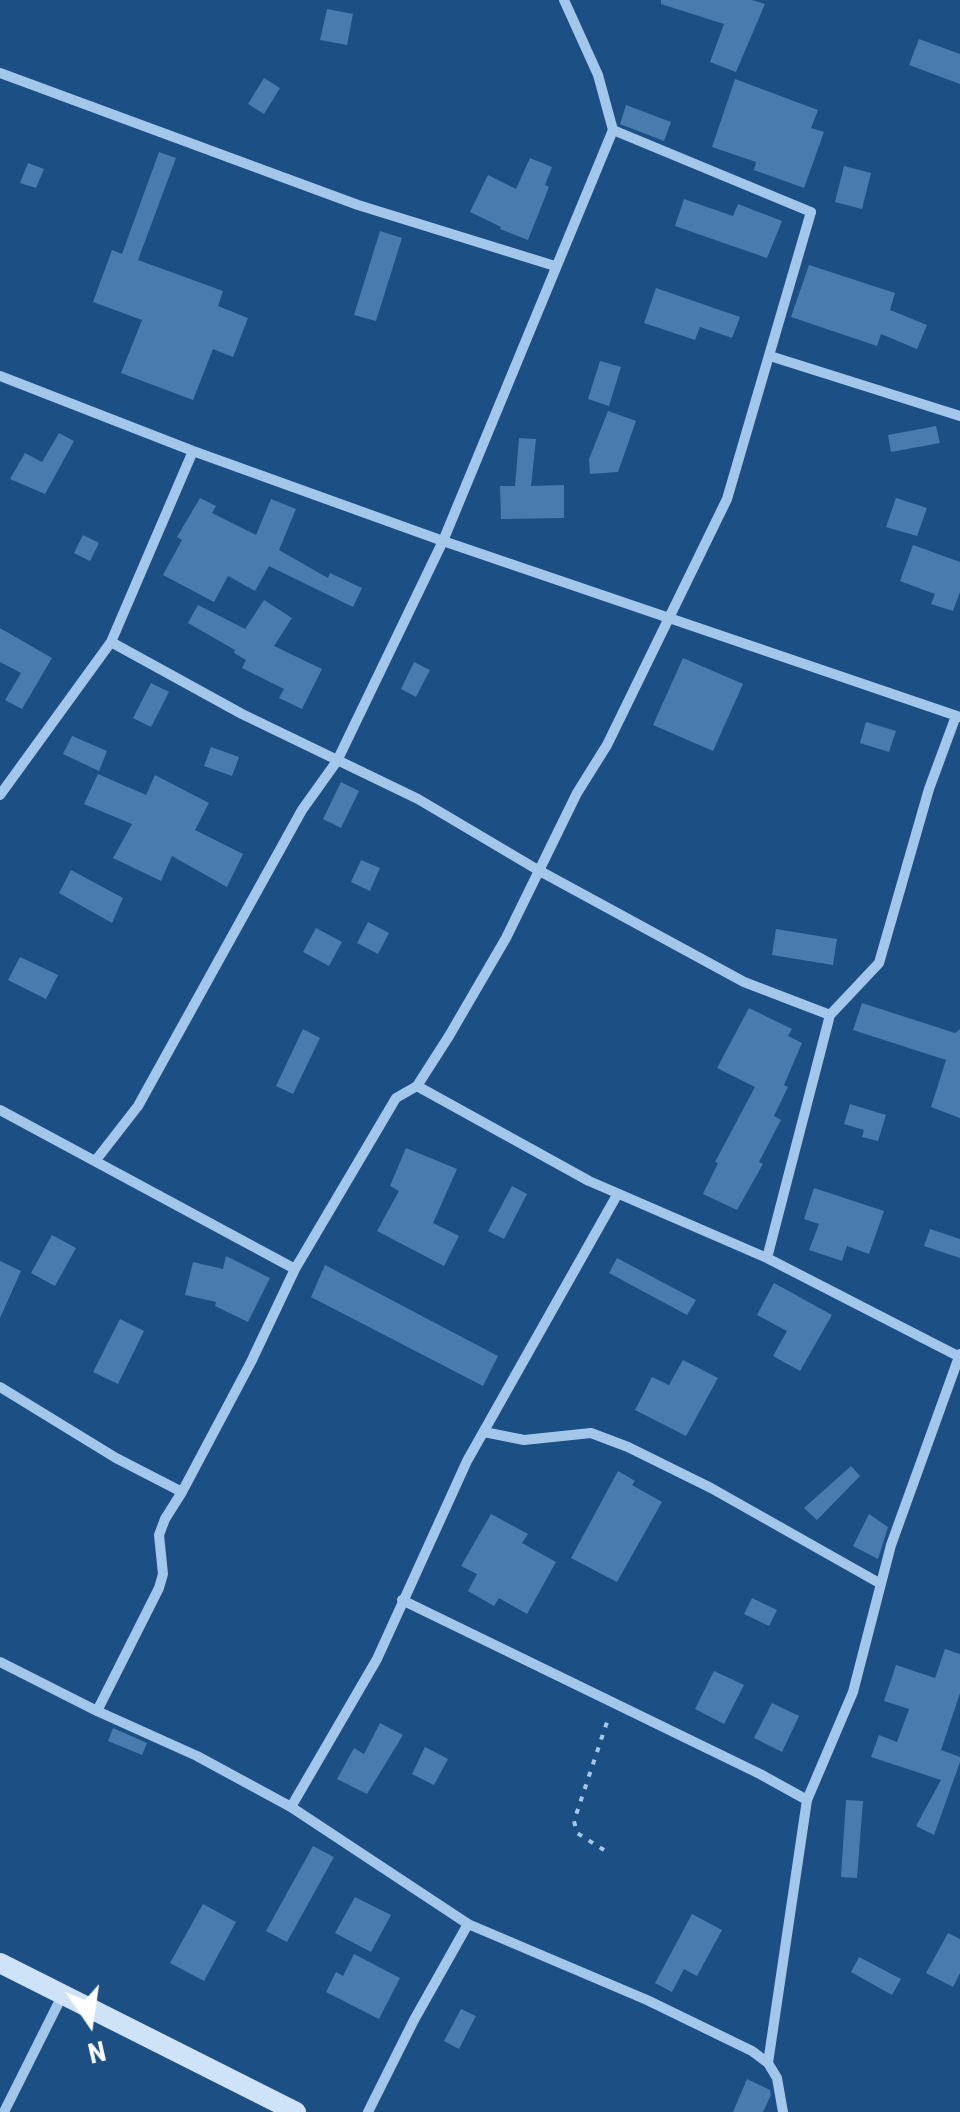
<!DOCTYPE html>
<style>
body{margin:0}
#map{position:relative;width:960px;height:2112px;overflow:hidden;background:#1c4f84;font-family:"Roboto Condensed",sans-serif}
canvas{display:block}
.north{position:absolute;left:40px;top:1972px;width:100px;height:100px;-webkit-text-stroke:8px #1c4f84;paint-order:stroke;rotate:167deg;font-size:28px;font-weight:700;line-height:40px;text-align:center;color:#fff}
.north::after{content:'';display:block;margin:auto;width:35px;height:45px;background:#fff;clip-path:polygon(50% 0,100% 100%,50% 72%,0 100%)}
</style>
<div id="map">
<canvas width="960" height="2112"></canvas>
<div class="north">N</div>
</div>
<script>
const c = document.querySelector('canvas').getContext('2d');
c.lineJoin = 'round';
function fillPath(path, color) { c.fillStyle = color; c.fill(path, 'evenodd'); }
const toPath = rows => new Path2D(rows.map(r => 'M' + r).join(''));
function trace(path, color, width, dash) { c.strokeStyle = color; c.lineWidth = width; c.lineCap = dash ? 'butt' : 'round'; c.setLineDash(dash || []); c.stroke(path); }
fillPath(toPath([
 [661,0,752,0,765,4,736,72,710,62,724,24,661,4],
 [327,9,353,14,347,45,320,40],
 [919,39,960,54,960,84,909,65],
 [264,78,280,88,264,114,248,104],
 [735,79,818,110,811,128,824,132,804,188,754,170,756,162,712,147],
 [626,105,671,122,664,141,620,124],
 [159,152,176,158,138,260,223,291,218,306,248,318,233,357,213,349,193,400,121,373,142,320,93,302,112,250,122,254],
 [530,158,552,167,545,185,549,187,528,240,500,229,501,227,470,212,488,175,516,189],
 [28,163,44,169,36,188,20,183],
 [844,166,871,173,862,209,835,202],
 [684,199,733,216,738,204,782,221,767,258,675,226],
 [380,231,402,238,376,321,354,315],
 [809,265,895,293,890,310,927,325,917,349,881,334,877,346,791,317],
 [656,288,740,317,732,338,700,327,695,340,644,323],
 [600,361,621,367,609,406,588,399],
 [608,411,636,421,618,472,590,474,589,459],
 [936,426,940,443,891,452,888,435],
 [59,433,74,441,45,494,10,479,25,453,42,462],
 [519,438,536,439,531,486,564,485,564,518,501,519,500,486,515,486],
 [200,498,216,506,212,513,256,535,271,499,296,509,279,550,328,578,330,573,362,588,353,607,269,566,255,591,228,576,214,602,163,575,182,540,177,537],
 [896,498,927,508,917,536,886,527],
 [83,535,99,543,90,561,74,553],
 [913,545,960,562,960,592,953,611,931,604,935,594,900,581],
 [264,600,292,618,274,646,322,669,302,709,279,698,284,689,242,668,246,660,234,653,235,650,188,623,198,605,245,629],
 [0,628,52,658,22,709,5,700,21,673,0,662],
 [683,658,743,684,713,751,653,725],
 [414,662,430,670,416,697,401,689],
 [151,683,169,692,151,727,133,718],
 [866,722,896,731,889,752,860,743],
 [72,736,107,751,99,771,63,754],
 [211,747,239,757,232,776,204,766],
 [98,774,146,795,155,775,209,803,195,830,243,854,227,887,172,856,161,881,113,858,132,824,84,804],
 [341,782,359,791,341,828,323,819],
 [361,860,380,868,370,891,351,882],
 [71,870,123,898,112,923,59,893],
 [368,922,389,933,378,954,357,943],
 [316,928,342,942,329,966,303,952],
 [776,929,837,939,833,965,772,955],
 [20,957,58,975,46,999,8,980],
 [862,1003,955,1033,960,1029,960,1118,931,1107,946,1060,853,1030],
 [749,1008,792,1029,788,1036,802,1043,784,1085,788,1087,774,1116,781,1120,759,1162,763,1164,737,1210,703,1194,718,1163,715,1162,755,1087,717,1068],
 [303,1029,320,1038,293,1094,276,1086],
 [850,1104,886,1115,878,1141,862,1137,864,1130,844,1124],
 [406,1148,457,1169,433,1223,459,1236,444,1266,377,1231,399,1191,390,1186],
 [512,1186,527,1194,504,1239,488,1231],
 [814,1188,884,1211,869,1254,847,1246,842,1261,809,1250,819,1224,804,1219],
 [930,1229,960,1239,960,1258,924,1246],
 [52,1235,76,1248,55,1286,31,1273],
 [226,1256,270,1278,248,1322,215,1306,216,1302,185,1295,193,1262,223,1269],
 [617,1258,696,1300,687,1315,609,1273],
 [0,1261,21,1271,0,1318],
 [325,1265,498,1356,483,1386,311,1297],
 [774,1283,832,1315,800,1371,773,1356,787,1331,757,1315],
 [120,1319,144,1331,118,1384,93,1372],
 [683,1360,718,1378,686,1436,635,1410,652,1377,669,1385],
 [851,1466,860,1476,817,1520,804,1508],
 [618,1471,635,1481,632,1485,662,1502,617,1582,571,1558],
 [491,1514,528,1534,522,1543,556,1562,527,1614,499,1598,494,1606,468,1591,477,1574,461,1566],
 [869,1514,888,1527,878,1559,853,1546],
 [752,1598,777,1610,769,1626,744,1614],
 [945,1649,960,1654,960,1693,941,1750,960,1757,960,1762,934,1835,916,1826,941,1780,871,1757,879,1735,897,1742,909,1709,884,1701,896,1665,935,1678],
 [714,1671,744,1685,724,1724,695,1709],
 [772,1703,799,1716,782,1752,754,1738],
 [380,1723,403,1735,367,1794,337,1779,354,1748,364,1754],
 [113,1728,147,1743,142,1755,108,1741],
 [425,1747,448,1759,434,1785,412,1774],
 [846,1800,863,1801,857,1878,841,1877],
 [313,1846,334,1857,287,1942,266,1931],
 [355,1897,391,1915,371,1952,335,1933],
 [203,1904,236,1922,204,1981,170,1963],
 [692,1914,722,1930,697,1976,684,1969,672,1992,655,1983],
 [948,1933,960,1939,960,1973,953,1987,926,1973],
 [354,1954,400,1978,379,2019,326,1992,336,1972,343,1976],
 [859,1957,901,1979,892,1995,851,1972],
 [461,2009,476,2016,459,2049,444,2041],
 [747,2079,770,2090,771,2095,763,2112,733,2112]
]), '#497baf');
trace(toPath([
 [604,1850,577,1833,574,1821,609,1716]
]), '#a3c7eb', 4, [5, 8]);
trace(toPath([
 [0,73,358,205,555,266],
 [770,356,960,416],
 [0,376,193,451,443,541,960,717],
 [111,642,242,714,418,799,538,870,744,982,830,1015],
 [0,795,111,642,193,451],
 [417,1086,589,1181,767,1258,960,1357],
 [0,1110,295,1269],
 [96,1160,138,1106,302,810,337,761,443,541,613,130,598,75,564,0],
 [767,1258,830,1015,879,963,929,789,956,716],
 [0,1387,116,1458,182,1492,251,1362,295,1269,396,1098,417,1086,449,1036,506,938,577,793,607,745,727,499,811,212,613,130],
 [484,1432,524,1440,591,1433,628,1447,711,1488,881,1584],
 [402,1600,760,1774,807,1800],
 [0,1662,97,1711,197,1756,291,1807,468,1924,414,2020,368,2112],
 [97,1711,159,1588,163,1574,159,1535,165,1519,182,1492],
 [291,1807,377,1659,467,1461,617,1195],
 [468,1924,647,2000,752,2051,768,2063,777,2078,783,2112],
 [768,2063,807,1800,853,1692,891,1545,960,1354],
 [4,2112,62,1996]
]), '#a3c7eb', 10);
trace(toPath([
 [0,1963,296,2112]
]), '#cfe3f8', 20);
</script>
